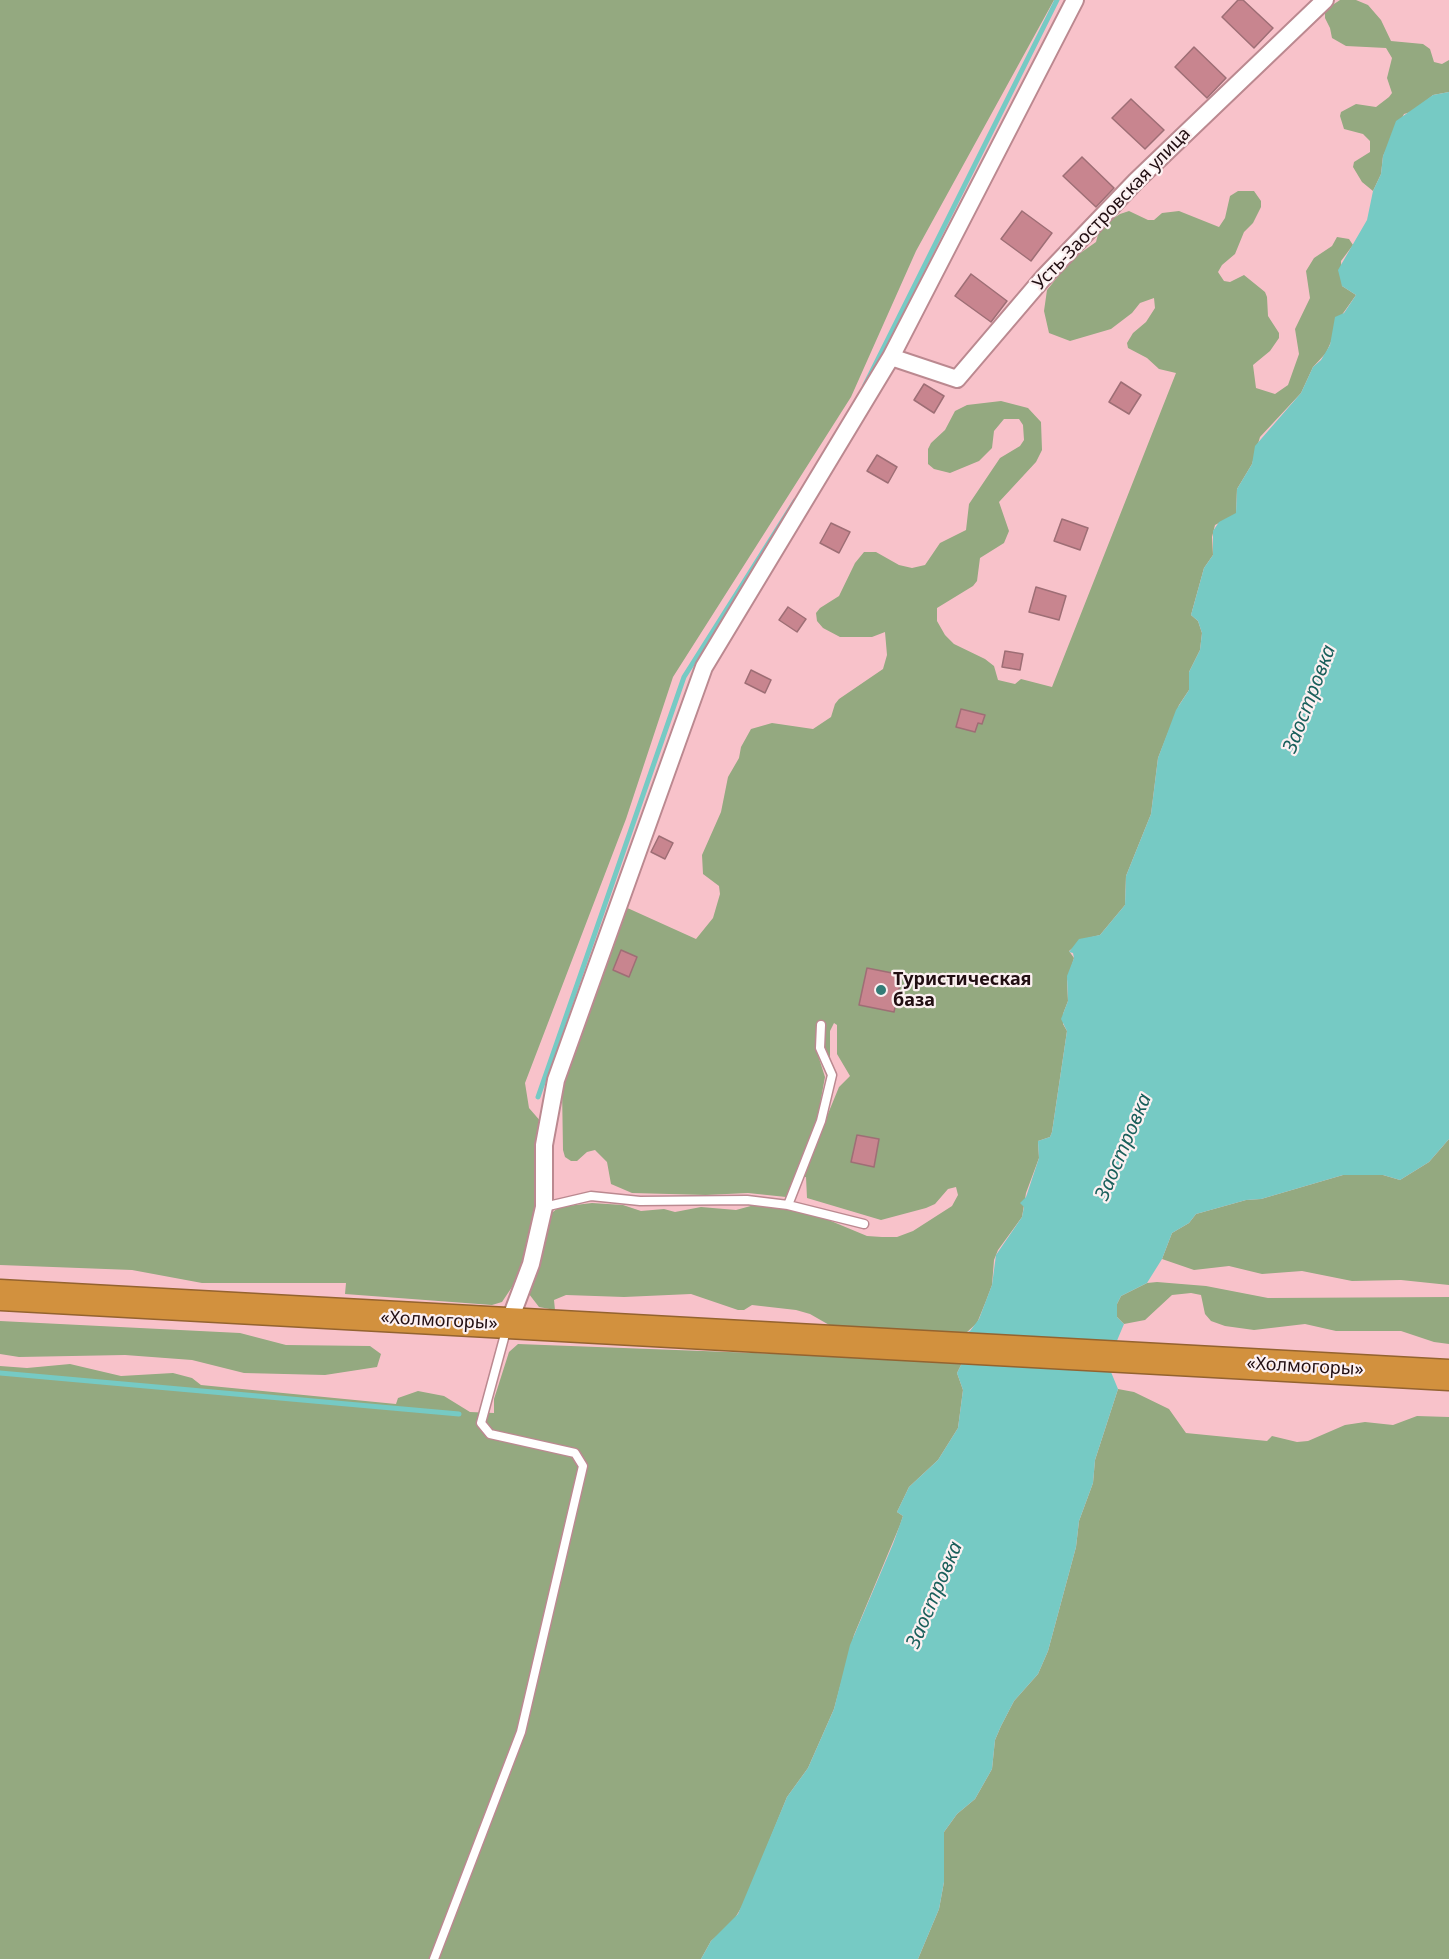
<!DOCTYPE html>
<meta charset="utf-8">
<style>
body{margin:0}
canvas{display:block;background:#f8c2ca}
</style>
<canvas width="1449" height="1959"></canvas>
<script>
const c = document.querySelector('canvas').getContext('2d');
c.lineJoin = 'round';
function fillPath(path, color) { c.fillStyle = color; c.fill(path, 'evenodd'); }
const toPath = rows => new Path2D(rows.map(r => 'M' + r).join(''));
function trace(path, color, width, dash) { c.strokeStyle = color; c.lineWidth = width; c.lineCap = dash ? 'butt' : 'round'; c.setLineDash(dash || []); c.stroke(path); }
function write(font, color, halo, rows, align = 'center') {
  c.font = font + ' "Noto Sans",sans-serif'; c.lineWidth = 4.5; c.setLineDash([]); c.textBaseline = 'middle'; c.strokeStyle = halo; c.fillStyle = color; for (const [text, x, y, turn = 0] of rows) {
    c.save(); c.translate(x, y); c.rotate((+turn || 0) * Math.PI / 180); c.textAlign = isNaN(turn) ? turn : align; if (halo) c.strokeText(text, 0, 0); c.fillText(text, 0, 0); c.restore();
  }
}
fillPath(toPath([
 [0,0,1054,0,916,251,851,397,673,677,626,819,525,1083,529,1108,542,1123,537,1197,529,1244,514,1284,502,1302,492,1305,345,1294,346,1283,202,1283,132,1270,0,1265],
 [1340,0,1356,0,1368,5,1381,20,1391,41,1423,44,1430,49,1434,62,1442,64,1449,60,1449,92,1433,95,1414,111,1404,114,1383,156,1381,174,1373,191,1362,182,1353,167,1354,162,1370,152,1370,141,1363,134,1344,129,1340,116,1341,112,1356,104,1376,107,1389,97,1392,93,1387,78,1392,58,1386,48,1346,46,1332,38,1330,28,1325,18,1325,10],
 [1238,191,1254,191,1261,201,1261,207,1253,223,1244,232,1235,254,1222,265,1218,272,1224,281,1230,282,1244,275,1265,292,1267,297,1268,316,1279,333,1279,338,1270,351,1253,365,1256,388,1275,394,1288,385,1299,354,1295,329,1310,298,1306,271,1314,258,1332,246,1337,237,1349,239,1353,245,1341,261,1342,286,1356,295,1334,326,1334,335,1326,353,1313,367,1301,393,1260,437,1252,464,1237,489,1236,514,1215,525,1212,537,1213,555,1204,568,1191,615,1198,621,1202,633,1200,650,1189,672,1189,690,1179,705,1158,758,1151,814,1126,876,1125,905,1100,935,1084,939,1069,951,1074,958,1067,981,1068,1001,1063,1014,1063,1024,1067,1031,1052,1132,1050,1137,1038,1141,1039,1158,1026,1193,1022,1217,998,1250,994,1260,992,1285,986,1301,977,1323,966,1333,963,1361,957,1373,963,1390,958,1428,938,1460,909,1487,897,1512,903,1516,900,1525,854,1635,834,1709,808,1768,787,1797,744,1903,732,1923,711,1941,701,1959,0,1959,0,1366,27,1368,70,1364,121,1376,173,1373,192,1378,201,1385,396,1404,398,1398,418,1391,444,1396,470,1412,494,1413,494,1399,509,1352,518,1344,887,1358,810,1314,796,1310,752,1305,744,1310,738,1310,691,1294,624,1297,566,1295,554,1300,555,1310,539,1307,529,1294,547,1217,559,1207,592,1203,623,1205,641,1211,664,1209,675,1212,701,1207,736,1210,758,1204,819,1216,867,1236,882,1237,897,1237,913,1231,952,1206,958,1195,956,1187,948,1189,935,1204,926,1208,881,1220,807,1198,806,1177,802,1177,839,1087,850,1076,837,1054,837,1025,834,1023,830,1031,830,1061,823,1048,818,1023,817,1052,825,1077,816,1126,786,1197,748,1193,706,1195,632,1193,611,1184,607,1162,595,1150,587,1152,577,1161,571,1161,565,1157,563,1150,562,1088,571,1057,578,1044,623,906,696,939,713,918,720,894,719,886,703,874,702,855,721,812,728,777,739,758,741,747,751,729,772,723,813,729,831,717,835,704,839,699,883,669,887,655,885,632,872,637,840,637,823,628,817,621,816,613,820,608,839,596,855,563,864,552,876,552,899,565,912,568,925,565,940,543,966,530,969,504,1000,458,1020,446,1024,440,1023,425,1019,419,1004,419,994,431,992,448,979,461,950,473,934,469,928,464,928,449,931,443,945,430,955,411,967,405,1001,401,1028,408,1041,422,1042,450,1036,462,999,502,1009,531,1004,543,980,558,977,581,973,586,937,608,937,621,945,635,954,644,985,659,994,666,998,680,1015,684,1021,679,1052,687,1176,373,1159,369,1147,358,1128,348,1127,343,1133,333,1146,322,1155,308,1154,298,1140,303,1132,313,1111,329,1070,341,1049,333,1044,311,1047,290,1072,259,1096,242,1100,227,1120,214,1129,211,1148,220,1154,220,1162,213,1179,211,1219,227,1225,218,1230,196],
 [1449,1139,1449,1285,1401,1280,1352,1281,1302,1271,1262,1274,1229,1266,1194,1270,1162,1259,1172,1233,1189,1223,1196,1214,1246,1200,1261,1199,1343,1175,1383,1175,1400,1180,1429,1162],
 [1157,1282,1206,1286,1268,1298,1449,1297,1449,1344,1434,1342,1401,1331,1336,1331,1305,1324,1254,1330,1225,1326,1211,1321,1205,1314,1201,1295,1191,1293,1172,1295,1145,1320,1124,1324,1117,1317,1117,1304,1121,1296,1147,1283],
 [0,1321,240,1333,286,1345,370,1346,381,1354,377,1367,325,1375,244,1373,192,1360,125,1355,19,1357,0,1354],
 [1118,1389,1134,1392,1169,1409,1186,1433,1267,1441,1272,1436,1297,1442,1308,1441,1345,1425,1365,1422,1393,1425,1417,1416,1449,1417,1449,1959,918,1959,939,1909,944,1882,944,1832,957,1814,975,1799,992,1769,995,1740,1001,1726,1014,1701,1038,1674,1048,1651,1076,1547,1079,1521,1093,1483,1095,1460]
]), '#94a980');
fillPath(toPath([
 [1449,92,1449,1139,1429,1162,1400,1180,1383,1175,1343,1175,1261,1199,1246,1200,1196,1214,1189,1223,1172,1233,1162,1259,1147,1283,1121,1296,1117,1304,1117,1317,1124,1324,1116,1343,1111,1372,1118,1389,1095,1460,1093,1483,1079,1521,1076,1547,1048,1651,1038,1674,1014,1701,1001,1726,995,1740,992,1769,975,1799,957,1814,944,1832,944,1882,939,1909,918,1959,701,1959,711,1941,738,1914,787,1797,808,1768,834,1709,850,1645,893,1544,903,1516,897,1512,909,1487,938,1460,958,1428,963,1390,957,1373,963,1361,962,1334,970,1331,979,1319,992,1285,996,1255,1022,1217,1024,1207,1020,1203,1026,1197,1039,1158,1038,1141,1050,1137,1052,1132,1067,1031,1061,1019,1068,1001,1067,976,1074,958,1073,953,1069,952,1079,939,1100,935,1125,905,1126,876,1151,814,1158,758,1176,710,1189,690,1189,672,1200,650,1202,633,1198,621,1191,615,1204,568,1213,555,1213,531,1219,522,1236,513,1237,489,1252,464,1255,446,1301,393,1313,367,1321,360,1330,345,1335,317,1344,313,1356,295,1342,286,1338,270,1367,220,1373,191,1381,174,1383,156,1396,121,1433,95]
]), '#76cac4');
trace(toPath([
 [865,385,1057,0],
 [538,1097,684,677,795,501],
 [0,1373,459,1414]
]), '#76cac4', 5);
const building = toPath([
 [1238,0,1243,0,1273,28,1254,48,1222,17,1238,0],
 [1194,47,1226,78,1207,98,1175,67,1194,47],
 [1131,99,1164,130,1145,149,1112,118,1131,99],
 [1082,157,1114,188,1096,207,1063,176,1082,157],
 [1022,211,1052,233,1031,261,1001,239,1022,211],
 [971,274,1007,301,991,322,955,296,971,274],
 [1121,382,1141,395,1129,414,1109,402,1121,382],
 [924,384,944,396,934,413,914,400,924,384],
 [877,455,897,467,888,483,867,471,877,455],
 [1062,519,1088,528,1080,550,1054,541,1062,519],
 [831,523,850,532,839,553,820,543,831,523],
 [1036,587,1066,596,1059,620,1029,612,1036,587],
 [788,607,806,619,797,632,779,620,788,607],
 [1005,651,1023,654,1020,670,1002,667,1005,651],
 [751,670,771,680,765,693,745,683,751,670],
 [961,709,985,715,982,724,978,723,975,732,956,727,961,709],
 [659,836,673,843,665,859,651,852,659,836],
 [621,950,637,957,629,977,613,970,621,950],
 [867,968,902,975,894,1012,859,1005,867,968],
 [857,1135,879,1139,874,1167,851,1162,857,1135]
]);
fillPath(building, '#c8858f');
trace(building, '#9e6e75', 1.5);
const lane = toPath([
 [788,1205,821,1121,832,1075,820,1048,821,1025],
 [544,1207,591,1196,640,1201,747,1200,788,1205,864,1224],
 [434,1959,521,1732,583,1466,575,1453,490,1434,481,1423,507,1327]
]);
const street = toPath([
 [891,357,957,379,1044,277,1136,181,1325,0],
 [508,1325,531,1264,544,1207,544,1145,556,1080,704,667,891,357,1075,0]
]);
const highway = toPath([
 [0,1295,1449,1375]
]);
trace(lane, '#bb8990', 11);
trace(street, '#bb8990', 20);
trace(highway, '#94632f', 33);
trace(lane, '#fff', 8);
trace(street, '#fff', 16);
trace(highway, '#d2913e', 30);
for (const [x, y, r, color] of [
 [881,990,6,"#337c77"]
]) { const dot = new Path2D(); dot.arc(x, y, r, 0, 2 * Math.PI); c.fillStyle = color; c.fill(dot); trace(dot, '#fcf0f1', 2); }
write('18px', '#210e12', '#fcf0f1', [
 ["Усть-Заостровская улица",1112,209,-46],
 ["«Холмогоры»",439,1321,3],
 ["«Холмогоры»",1305,1367,3]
]);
write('bold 18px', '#210e12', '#fcf0f1', [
 ["Туристическая",893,980],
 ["база",893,1001]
], 'left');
write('italic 20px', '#195f5b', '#fcf0f1', [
 ["Заостровка",1310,699,-69],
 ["Заостровка",1124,1147,-67],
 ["Заостровка",935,1595,-67]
]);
</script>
